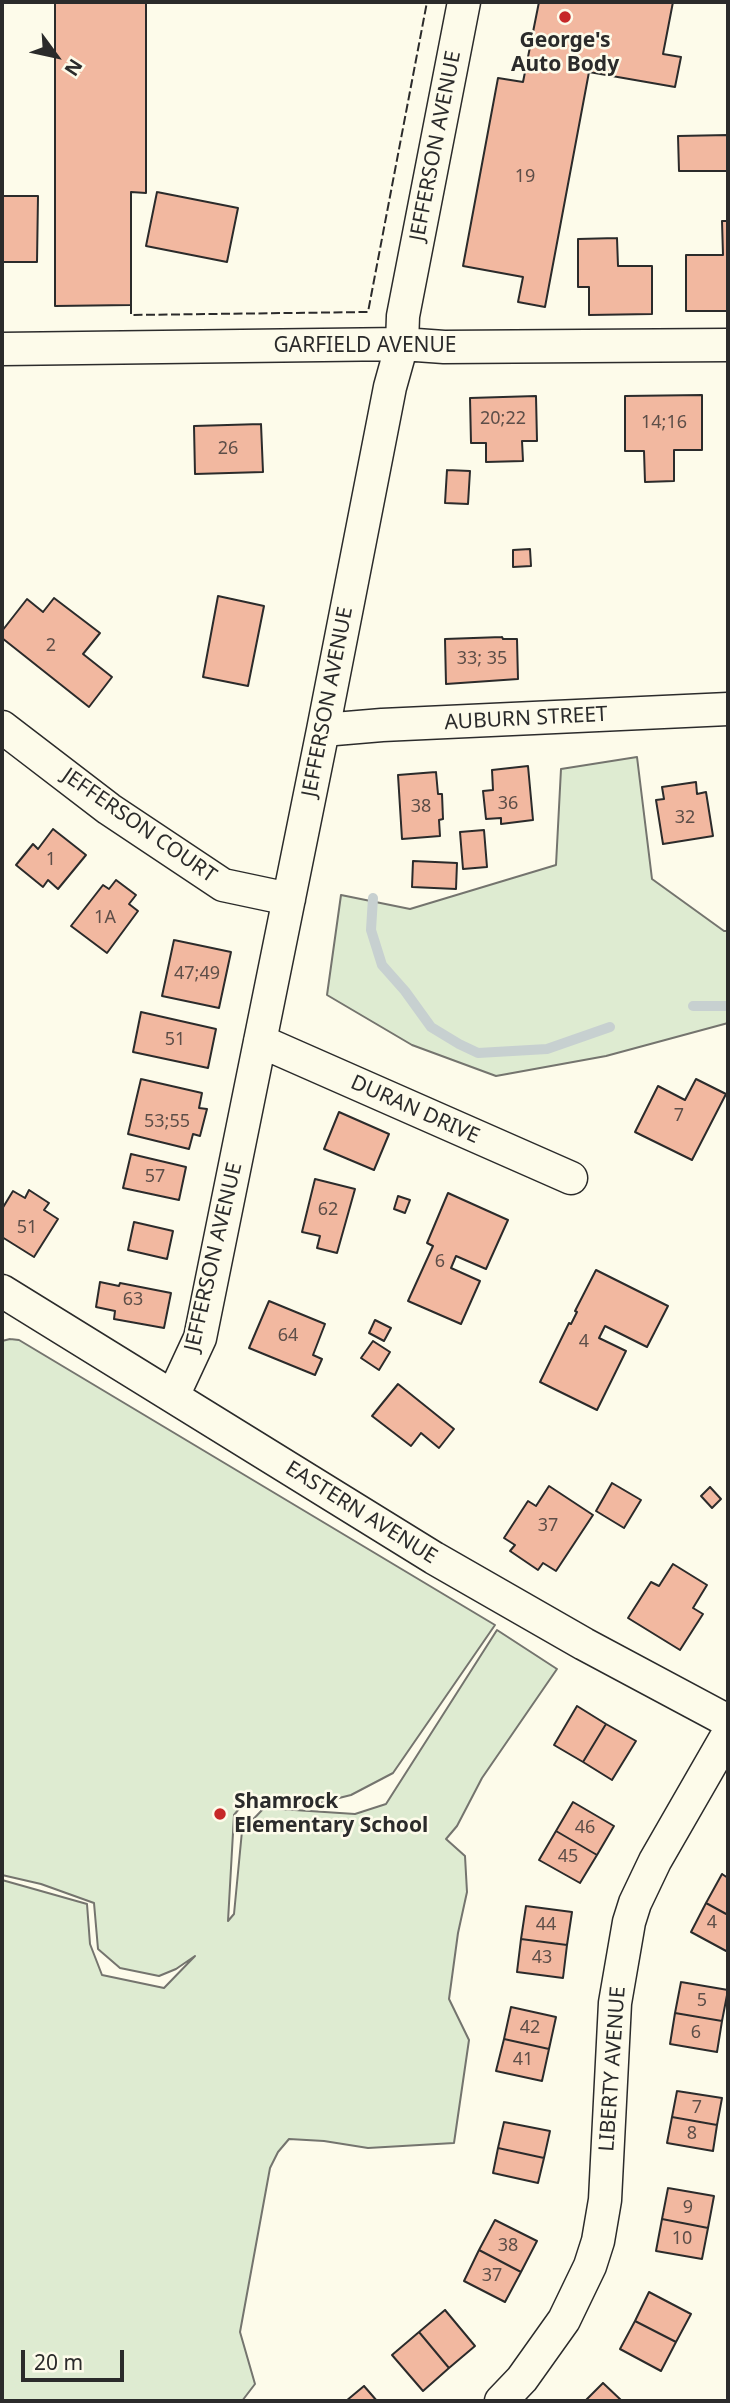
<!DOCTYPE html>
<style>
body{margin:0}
#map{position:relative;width:730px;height:2403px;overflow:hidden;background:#fdfbea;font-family:"Noto Sans",sans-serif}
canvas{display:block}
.frame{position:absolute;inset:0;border:4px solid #2b2b2b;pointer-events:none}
.north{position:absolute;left:21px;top:21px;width:70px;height:70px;-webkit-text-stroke:5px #fdfbea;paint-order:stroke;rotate:123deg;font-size:19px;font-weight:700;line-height:28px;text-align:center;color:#2b2b2b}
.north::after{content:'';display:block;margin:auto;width:24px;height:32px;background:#2b2b2b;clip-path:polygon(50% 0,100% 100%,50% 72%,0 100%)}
.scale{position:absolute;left:21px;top:2350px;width:103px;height:32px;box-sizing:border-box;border:4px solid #2b2b2b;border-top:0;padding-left:9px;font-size:21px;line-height:24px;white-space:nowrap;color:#2b2b2b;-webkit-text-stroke:5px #fdfbea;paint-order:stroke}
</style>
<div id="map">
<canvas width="730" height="2403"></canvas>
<div class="frame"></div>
<div class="north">N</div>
<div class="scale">20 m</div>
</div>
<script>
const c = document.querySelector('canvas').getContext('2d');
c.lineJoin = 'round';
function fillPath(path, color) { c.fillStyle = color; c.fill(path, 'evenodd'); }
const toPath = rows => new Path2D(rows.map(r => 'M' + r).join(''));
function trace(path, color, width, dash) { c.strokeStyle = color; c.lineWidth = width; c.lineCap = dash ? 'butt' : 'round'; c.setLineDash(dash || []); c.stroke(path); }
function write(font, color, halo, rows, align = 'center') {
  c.font = font + ' "Noto Sans",sans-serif'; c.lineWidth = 5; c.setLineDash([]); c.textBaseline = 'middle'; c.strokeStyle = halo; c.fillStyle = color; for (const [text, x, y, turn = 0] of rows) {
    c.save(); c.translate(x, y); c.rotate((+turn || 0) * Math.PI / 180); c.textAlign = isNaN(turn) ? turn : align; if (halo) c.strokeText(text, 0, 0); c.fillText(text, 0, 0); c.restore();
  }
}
const green = toPath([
 [637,757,652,879,724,931,728,931,728,1023,606,1056,496,1076,412,1045,327,995,341,895,410,909,556,865,561,769,637,757],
 [10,1339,19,1340,495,1625,393,1773,351,1795,319,1803,284,1803,265,1797,247,1799,234,1815,228,1921,234,1914,242,1831,264,1808,355,1814,386,1804,497,1630,557,1669,482,1778,457,1826,446,1839,465,1856,467,1892,458,1933,449,1999,469,2040,454,2143,368,2148,324,2141,289,2139,278,2152,270,2168,240,2332,255,2384,242,2401,2,2401,2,1880,87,1904,90,1944,102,1975,164,1988,195,1956,176,1969,159,1976,120,1968,98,1949,94,1903,41,1884,2,1875,2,1341,10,1339]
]);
fillPath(green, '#deebd1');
trace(green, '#74746e', 2);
trace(toPath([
 [373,898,371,930,382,965,405,991,431,1027,459,1044,478,1053,547,1049,610,1027],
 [693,1006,728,1006]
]), '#c7d0d0', 10);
const building = toPath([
 [55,2,146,2,146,193,131,192,131,305,55,306,55,2],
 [539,2,673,2,663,54,681,57,675,87,589,72,545,307,518,302,523,277,463,266,498,78,523,82,539,2],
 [728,135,728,171,679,171,678,136,728,135],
 [157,192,238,208,227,262,146,246,157,192],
 [2,196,38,196,37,262,2,262,2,196],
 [722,221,728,221,728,311,686,311,686,255,723,255,722,221],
 [617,238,618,266,652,266,652,314,589,315,589,287,578,287,578,239,617,238],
 [702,395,702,450,674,450,674,481,645,482,644,451,625,451,625,396,702,395],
 [536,396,537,441,522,441,523,461,486,462,486,443,471,443,470,398,536,396],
 [261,424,263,472,195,474,194,426,261,424],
 [447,470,470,471,468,504,445,503,447,470],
 [530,549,531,566,513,567,513,550,530,549],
 [218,596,264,606,248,686,203,677,218,596],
 [54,598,100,633,83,654,112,677,89,707,2,638,2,631,27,599,43,612,54,598],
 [502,637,503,639,517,639,518,679,446,684,445,639,502,637],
 [528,766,533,820,501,824,501,818,486,819,483,791,493,790,492,770,528,766],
 [436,772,438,794,442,794,443,819,439,820,440,836,402,839,398,775,436,772],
 [696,782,697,794,706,792,713,836,663,844,656,800,664,799,662,787,696,782],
 [53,829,86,855,58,889,48,880,43,887,16,865,33,844,38,849,53,829],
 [484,830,487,867,463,869,460,832,484,830],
 [413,861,457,863,456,889,412,887,413,861],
 [116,880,136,895,129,904,138,911,107,953,71,926,103,885,109,889,116,880],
 [174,940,231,952,219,1008,162,996,174,940],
 [141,1012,216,1029,208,1068,133,1052,141,1012],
 [141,1079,202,1093,199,1108,207,1109,200,1136,193,1134,189,1149,128,1134,141,1079],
 [696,1079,726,1094,692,1160,635,1132,658,1086,685,1100,696,1079],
 [339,1112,389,1134,374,1170,324,1149,339,1112],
 [131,1154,186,1167,179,1200,123,1188,131,1154],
 [315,1179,355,1189,337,1253,317,1248,320,1236,302,1232,315,1179],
 [29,1190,49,1203,44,1210,58,1219,34,1257,2,1237,2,1209,13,1191,25,1198,29,1190],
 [448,1193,508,1220,486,1269,456,1256,451,1268,480,1281,461,1324,408,1301,433,1246,427,1243,448,1193],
 [398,1196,410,1200,405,1213,394,1209,398,1196],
 [134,1222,173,1231,167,1259,128,1250,134,1222],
 [596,1270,668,1306,647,1347,605,1326,599,1338,626,1351,597,1410,540,1382,569,1323,571,1324,577,1312,575,1311,596,1270],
 [100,1282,119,1286,120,1283,171,1293,164,1328,114,1319,115,1311,96,1307,100,1282],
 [269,1301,325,1324,313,1355,322,1359,315,1375,249,1348,269,1301],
 [375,1320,391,1328,384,1341,369,1333,375,1320],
 [373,1341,390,1352,379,1370,361,1358,373,1341],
 [398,1384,454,1429,439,1448,421,1433,411,1446,372,1416,398,1384],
 [612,1483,641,1500,624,1528,596,1511,612,1483],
 [549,1486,593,1515,556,1571,543,1563,538,1570,510,1551,515,1545,504,1538,528,1501,536,1506,549,1486],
 [710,1487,721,1499,712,1508,701,1496,710,1487],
 [673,1564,707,1585,693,1608,703,1614,680,1650,628,1618,651,1582,659,1586,673,1564],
 [577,1706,606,1724,583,1762,554,1745,577,1706],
 [606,1724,636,1741,612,1780,583,1762,606,1724],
 [573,1802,614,1826,597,1855,556,1831,573,1802],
 [556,1831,597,1855,580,1883,539,1860,556,1831],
 [722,1874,728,1878,728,1915,706,1903,722,1874],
 [706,1903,728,1915,728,1952,691,1932,706,1903],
 [526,1906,572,1912,567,1945,521,1939,526,1906],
 [521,1939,567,1945,563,1978,517,1972,521,1939],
 [681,1982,728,1990,722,2021,675,2013,681,1982],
 [511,2007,556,2017,549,2049,504,2039,511,2007],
 [675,2013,722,2021,717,2052,670,2044,675,2013],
 [504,2039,549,2049,542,2081,496,2071,504,2039],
 [677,2091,722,2098,717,2125,672,2117,677,2091],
 [672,2117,717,2125,713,2151,667,2143,672,2117],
 [504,2122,550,2131,544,2158,498,2148,504,2122],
 [498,2148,544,2158,538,2183,493,2173,498,2148],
 [668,2188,714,2196,708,2228,662,2219,668,2188],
 [662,2219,708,2228,702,2259,656,2251,662,2219],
 [495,2220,537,2241,521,2272,479,2250,495,2220],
 [479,2250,521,2272,505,2302,464,2281,479,2250],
 [649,2292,691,2314,676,2342,635,2321,649,2292],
 [445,2310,475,2346,449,2368,419,2332,445,2310],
 [635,2321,676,2342,661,2371,620,2349,635,2321],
 [419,2332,449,2368,423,2391,392,2355,419,2332],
 [603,2383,622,2401,585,2401,603,2383],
 [364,2386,377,2401,346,2401,364,2386]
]);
fillPath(building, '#f2b8a0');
trace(building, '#2b2b2b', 2);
const minor = toPath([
 [2,349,402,344,444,347,728,345],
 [2,727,109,809,223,885,289,899],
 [323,730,382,725,728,709],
 [260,1041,571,1178],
 [2,1291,434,1558,584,1644,728,1721],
 [173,1396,200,1338,323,730,390,387,402,344,403,316,464,2],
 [501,2401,522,2379,564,2320,590,2266,598,2241,605,2200,615,2003,629,1922,635,1903,655,1861,728,1734]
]);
trace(minor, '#2b2b2b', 35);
trace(minor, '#fdfbea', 32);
trace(toPath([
 [131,305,131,315,368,312,427,2]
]), '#2b2b2b', 2, [9, 3.5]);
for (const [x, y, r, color] of [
 [565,17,7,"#c62828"],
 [220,1814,7,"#c62828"]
]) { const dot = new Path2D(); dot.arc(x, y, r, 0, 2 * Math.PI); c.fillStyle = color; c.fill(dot); trace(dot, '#fdfbea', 2.5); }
write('18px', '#5d4e48', null, [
 ["19",525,177],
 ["20;22",503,419],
 ["14;16",664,423],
 ["26",228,449],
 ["2",51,646],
 ["33; 35",482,659],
 ["36",508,804],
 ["38",421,807],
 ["32",685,818],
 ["1",51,860],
 ["1A",105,918],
 ["47;49",197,974],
 ["51",175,1040],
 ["7",679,1116],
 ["53;55",167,1122],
 ["57",155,1177],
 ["62",328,1210],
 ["51",27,1228],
 ["6",440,1262],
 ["63",133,1300],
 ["64",288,1336],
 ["4",584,1342],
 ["37",548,1526],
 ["46",585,1828],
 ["45",568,1857],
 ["4",712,1923],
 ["44",546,1925],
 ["43",542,1958],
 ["5",702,2001],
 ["42",530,2028],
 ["6",696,2033],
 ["41",523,2060],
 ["7",697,2108],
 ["8",692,2134],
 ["9",688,2208],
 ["10",682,2239],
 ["38",508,2246],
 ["37",492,2276]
]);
write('bold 21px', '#2b2b2b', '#fdfbea', [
 ["George's",565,41],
 ["Auto Body",565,65],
 ["Shamrock",234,1802,"left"],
 ["Elementary School",234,1826,"left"]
]);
write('21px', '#2b2b2b', '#fdfbea', [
 ["JEFFERSON AVENUE",436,146,-79],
 ["GARFIELD AVENUE",365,346],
 ["JEFFERSON AVENUE",328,702,-79],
 ["AUBURN STREET",526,719,-3],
 ["JEFFERSON COURT",139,826,35],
 ["DURAN DRIVE",415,1110,24],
 ["JEFFERSON AVENUE",214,1257,-77],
 ["EASTERN AVENUE",361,1513,32],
 ["LIBERTY AVENUE",613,2069,-86]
]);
</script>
